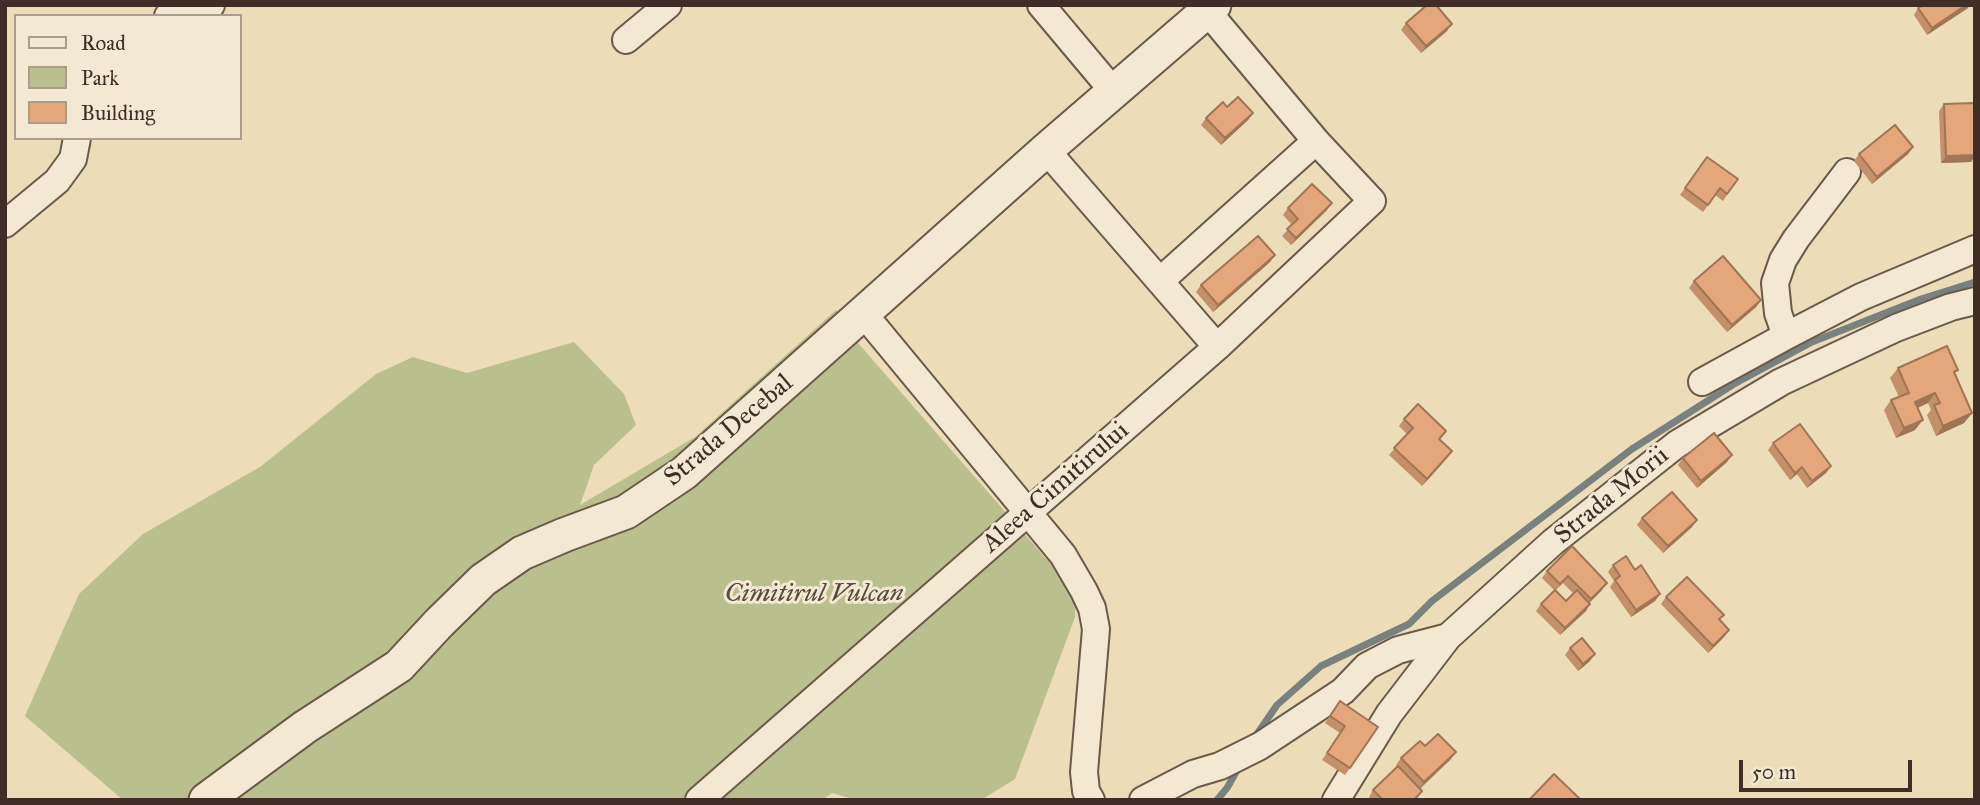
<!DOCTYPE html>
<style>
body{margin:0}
#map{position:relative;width:1980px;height:805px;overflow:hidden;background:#ecdcb8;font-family:"IM FELL Great Primer",serif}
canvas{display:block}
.frame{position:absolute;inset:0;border:7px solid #402d26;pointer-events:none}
.legend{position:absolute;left:14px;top:14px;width:228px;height:126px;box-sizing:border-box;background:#f3e8d1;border:2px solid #ab9d8d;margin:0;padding:9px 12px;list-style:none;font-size:21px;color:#402d26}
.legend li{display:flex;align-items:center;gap:14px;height:35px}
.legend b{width:35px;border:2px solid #ab9d8d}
.scale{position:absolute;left:1739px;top:760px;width:173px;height:32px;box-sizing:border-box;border:4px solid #402d26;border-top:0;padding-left:9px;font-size:21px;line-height:24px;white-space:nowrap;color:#402d26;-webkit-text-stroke:5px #f3e8d1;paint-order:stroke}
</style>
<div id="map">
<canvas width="1980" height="805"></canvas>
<div class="frame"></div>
<ul class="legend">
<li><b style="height:9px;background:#f3e8d1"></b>Road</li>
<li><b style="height:19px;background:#bac08d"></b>Park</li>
<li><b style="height:19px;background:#e3a77b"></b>Building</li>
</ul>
<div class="scale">50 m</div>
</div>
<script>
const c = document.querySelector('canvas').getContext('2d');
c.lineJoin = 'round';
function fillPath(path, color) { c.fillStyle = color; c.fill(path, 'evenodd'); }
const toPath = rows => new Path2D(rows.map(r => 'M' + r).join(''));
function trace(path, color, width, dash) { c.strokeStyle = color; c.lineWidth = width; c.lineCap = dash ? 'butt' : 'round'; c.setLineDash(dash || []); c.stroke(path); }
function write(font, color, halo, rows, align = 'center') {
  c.font = font + ' "IM FELL Great Primer",serif'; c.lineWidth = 6; c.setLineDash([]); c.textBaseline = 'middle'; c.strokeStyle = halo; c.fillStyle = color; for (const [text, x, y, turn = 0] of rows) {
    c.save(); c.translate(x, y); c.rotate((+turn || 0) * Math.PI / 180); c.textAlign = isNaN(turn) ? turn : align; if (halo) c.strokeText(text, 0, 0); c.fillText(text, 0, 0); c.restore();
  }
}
fillPath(toPath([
 [836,310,858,343,1076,593,1075,617,1015,779,981,800,857,800,832,793,822,800,123,800,25,716,79,594,143,534,260,467,376,374,413,357,467,373,574,342,624,394,636,425,594,465,580,505,695,437]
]), '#bac08d');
trace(toPath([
 [1255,737,1277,705,1321,666,1409,624,1432,601,1632,449,1734,384,1812,342,1921,299,1975,282],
 [1217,800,1227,788,1240,765]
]), '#78817e', 7);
const minor = toPath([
 [1041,5,1114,92],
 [168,16,211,5],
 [626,40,668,5],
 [5,224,57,181,73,159,77,138],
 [1160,281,1316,141,1207,11],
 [863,313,1063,555,1084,591,1092,608,1096,629,1084,772,1086,791,1091,800],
 [1786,336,1778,313,1775,283,1783,260,1796,239,1847,172],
 [1217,347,1372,201,1316,141],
 [1702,382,1786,336,1861,297,1975,249],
 [699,800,1217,347,1046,150],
 [1143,800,1193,774,1220,766,1260,746,1343,691,1367,666,1398,650,1448,637],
 [1336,800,1389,714,1448,637,1553,542,1677,444,1781,382,1896,328,1951,307,1975,301]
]);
const tertiary = toPath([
 [206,800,305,727,399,666,439,623,483,580,522,553,564,535,626,512,684,473,1046,150,1214,5]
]);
trace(minor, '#6b594a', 30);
trace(tertiary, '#6b594a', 37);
trace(minor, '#f3e8d1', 26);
trace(tertiary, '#f3e8d1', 33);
fillPath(toPath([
 [1918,8,1968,8,1927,35,1914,15],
 [1406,23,1447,31,1421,53,1401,30],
 [1944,104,1975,130,1975,156,1971,162,1941,163,1939,111],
 [1227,107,1253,113,1248,120,1221,145,1201,125,1206,118],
 [1913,147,1908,154,1872,184,1854,161,1859,154],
 [1707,157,1738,179,1723,201,1715,195,1703,212,1680,195],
 [1288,208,1327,210,1291,245,1282,236,1292,225,1283,215],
 [1275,255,1270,262,1213,312,1196,292,1201,285],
 [1694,281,1761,300,1756,307,1727,332,1689,288],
 [1898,368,1955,375,1972,413,1964,423,1936,436,1927,415,1931,410,1928,403,1918,408,1915,430,1896,438,1884,410,1891,400,1899,397,1890,378],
 [1404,419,1440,440,1447,458,1422,486,1389,455,1407,434,1399,426],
 [1773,443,1831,466,1826,473,1807,488,1797,474,1790,480,1768,450],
 [1683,458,1727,462,1697,488,1678,465],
 [1642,518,1692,527,1663,553,1637,525],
 [1572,546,1602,590,1589,603,1590,604,1586,611,1560,635,1536,611,1541,604,1555,591,1542,578,1547,571],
 [1563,583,1574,594,1566,601,1556,590],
 [1613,565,1635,570,1660,594,1655,601,1631,617,1610,587,1614,581,1608,572],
 [1666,597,1720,620,1724,637,1708,653,1661,604],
 [1570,648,1590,661,1578,671,1565,655],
 [1340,701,1378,727,1345,775,1322,760,1340,733,1325,723],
 [1425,746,1451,759,1420,789,1422,791,1416,800,1371,800,1369,797,1373,790,1397,766,1396,765,1401,758]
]), '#c3906a');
fillPath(toPath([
 [1966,5,1970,5,1968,8,1927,35,1932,28],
 [1452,24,1447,31,1421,53,1426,46],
 [1253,113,1248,120,1221,145,1225,138],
 [1913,147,1908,154,1872,184,1877,177],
 [1975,155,1971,162,1941,163,1946,156],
 [1332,203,1327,210,1291,245,1296,238],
 [1275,255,1270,262,1213,312,1218,305],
 [1761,300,1756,307,1727,332,1732,325],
 [1935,393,1928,403,1908,412,1915,402],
 [1972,413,1964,423,1936,436,1943,426],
 [1923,420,1915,430,1896,438,1904,428],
 [1452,451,1447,458,1422,486,1427,479],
 [1732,455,1727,462,1697,488,1701,481],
 [1831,466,1826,473,1807,488,1812,481],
 [1802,467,1797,474,1790,480,1795,473],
 [1697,520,1692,527,1663,553,1668,546],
 [1607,583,1602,590,1586,606,1591,599],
 [1660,594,1655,601,1631,617,1636,610],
 [1590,604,1586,611,1560,635,1565,628],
 [1729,630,1724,637,1708,653,1713,646],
 [1595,654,1590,661,1578,671,1583,664],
 [1456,752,1451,759,1419,789,1424,782]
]), '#9f7556');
const building = toPath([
 [1427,5,1436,5,1452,24,1426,46,1406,23,1427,5],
 [1923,5,1966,5,1932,28,1918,8,1923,5],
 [1238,97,1253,113,1225,138,1206,118,1223,102,1227,107,1238,97],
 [1974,103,1975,155,1946,156,1944,104,1974,103],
 [1895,125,1913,147,1877,177,1859,154,1895,125],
 [1707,157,1738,179,1727,194,1720,188,1708,205,1685,188,1707,157],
 [1312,184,1332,203,1296,238,1287,229,1298,219,1288,208,1312,184],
 [1258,236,1275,255,1218,305,1201,285,1258,236],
 [1723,256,1761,300,1732,325,1694,281,1723,256],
 [1947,346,1958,370,1954,372,1972,413,1943,426,1934,405,1940,403,1935,393,1915,402,1923,420,1904,428,1891,400,1909,393,1898,368,1947,346],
 [1418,404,1446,431,1439,439,1452,451,1427,479,1394,448,1413,428,1404,419,1418,404],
 [1800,424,1831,466,1812,481,1802,467,1795,473,1773,443,1800,424],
 [1714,433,1732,455,1701,481,1683,458,1714,433],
 [1672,492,1697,520,1668,546,1642,518,1672,492],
 [1572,546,1607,583,1591,599,1568,576,1560,584,1547,571,1572,546],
 [1626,556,1635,570,1641,565,1660,594,1636,610,1615,580,1620,576,1613,565,1626,556],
 [1687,577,1724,615,1719,619,1729,630,1713,646,1666,597,1687,577],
 [1555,590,1566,601,1577,590,1590,604,1565,628,1541,604,1555,590],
 [1582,638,1595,654,1583,664,1570,648,1582,638],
 [1340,701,1378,727,1350,768,1327,753,1345,726,1330,716,1340,701],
 [1438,734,1456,752,1424,782,1401,758,1420,741,1425,746,1438,734],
 [1398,766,1422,791,1414,800,1383,800,1373,790,1398,766],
 [1554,774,1581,800,1530,799,1554,774]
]);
fillPath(building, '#e3a77b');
trace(building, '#9f7556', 2);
write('26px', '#402d26', '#f3e8d1', [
 ["Strada Decebal",729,431,-40],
 ["Aleea Cimitirului",1056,488,-41],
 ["Strada Morii",1612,496,-39]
]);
write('italic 26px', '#584a3b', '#f3e8d1', [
 ["Cimitirul Vulcan",814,595]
]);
</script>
